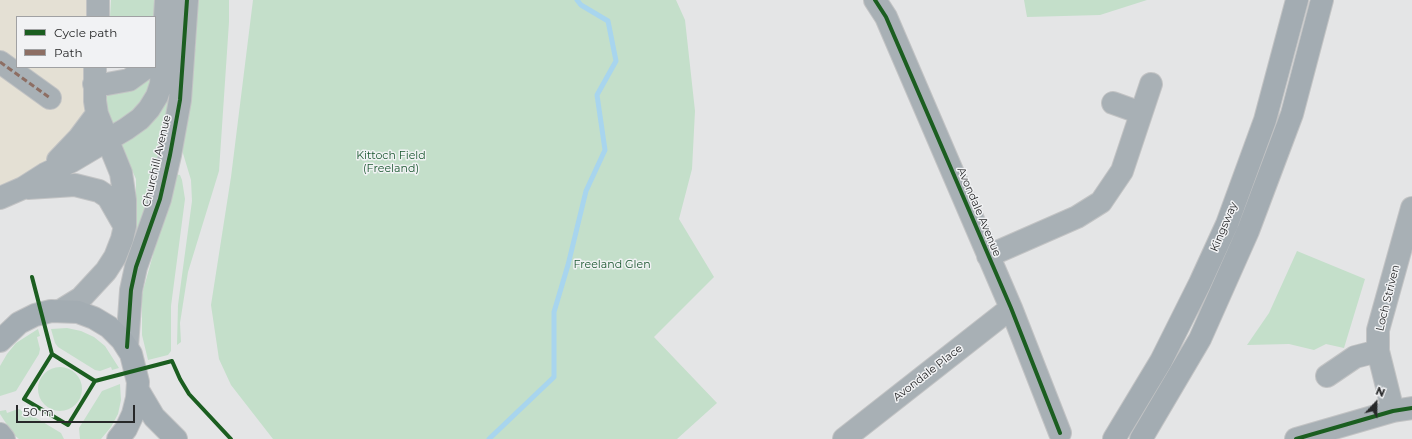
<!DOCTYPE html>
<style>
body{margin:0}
#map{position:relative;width:1412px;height:439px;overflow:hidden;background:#e4e5e6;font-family:Montserrat,sans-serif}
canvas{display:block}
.legend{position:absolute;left:16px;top:16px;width:140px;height:52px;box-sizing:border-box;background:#f1f2f4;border:1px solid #a0a1a3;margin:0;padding:5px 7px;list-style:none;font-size:12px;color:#272829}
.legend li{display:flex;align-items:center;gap:8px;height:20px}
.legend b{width:20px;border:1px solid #a0a1a3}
.north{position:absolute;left:1356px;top:383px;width:40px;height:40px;-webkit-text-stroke:3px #f1f2f4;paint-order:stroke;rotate:22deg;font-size:11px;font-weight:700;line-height:16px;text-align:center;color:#272829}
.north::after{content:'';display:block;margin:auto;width:14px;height:18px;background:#272829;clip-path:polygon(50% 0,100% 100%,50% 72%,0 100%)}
.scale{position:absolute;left:16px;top:405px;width:119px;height:18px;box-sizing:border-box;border:2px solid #272829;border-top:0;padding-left:5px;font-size:12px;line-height:14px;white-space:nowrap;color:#272829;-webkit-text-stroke:3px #f1f2f4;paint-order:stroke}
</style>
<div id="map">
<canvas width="1412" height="439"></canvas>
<ul class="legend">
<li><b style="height:5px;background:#1b5e20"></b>Cycle path</li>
<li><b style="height:5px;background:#8d6e63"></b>Path</li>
</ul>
<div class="north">N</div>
<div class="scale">50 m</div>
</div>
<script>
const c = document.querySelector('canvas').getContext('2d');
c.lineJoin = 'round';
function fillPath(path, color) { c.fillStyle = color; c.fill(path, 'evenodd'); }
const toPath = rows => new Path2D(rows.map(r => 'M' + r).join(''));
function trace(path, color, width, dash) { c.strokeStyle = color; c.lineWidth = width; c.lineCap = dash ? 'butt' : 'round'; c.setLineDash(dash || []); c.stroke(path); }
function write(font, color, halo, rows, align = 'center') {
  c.font = font + ' Montserrat,sans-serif'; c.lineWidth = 3; c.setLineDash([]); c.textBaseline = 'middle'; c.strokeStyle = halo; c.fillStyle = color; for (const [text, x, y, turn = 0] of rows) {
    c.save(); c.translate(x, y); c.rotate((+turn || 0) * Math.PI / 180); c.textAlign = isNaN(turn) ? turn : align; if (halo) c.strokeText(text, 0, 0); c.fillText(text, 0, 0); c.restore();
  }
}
fillPath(toPath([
 [0,0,98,0,98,17,17,17,17,67,95,67,94,84,79,138,0,198]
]), '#e4e0d4');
fillPath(toPath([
 [111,0,160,0,155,17,110,17],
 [197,0,229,0,229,22,219,171,188,272,180,323,181,342,177,345,178,305,192,201,191,180,182,150,196,42],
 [253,0,676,0,685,20,695,111,692,169,679,219,714,277,654,337,717,403,677,439,273,439,231,385,219,359,211,305,231,177],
 [1024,0,1147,0,1100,15,1027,17],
 [153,69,154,89,117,127,111,125,106,103,106,87],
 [167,95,174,96,166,143,134,251,125,264,122,261,136,202,136,179,119,141],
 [175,174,180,175,182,180,185,199,171,306,171,351,168,355,148,360,142,335,142,294,153,255,151,253],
 [1297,251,1365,279,1344,348,1326,344,1314,350,1289,344,1247,345,1269,313],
 [67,328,81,331,94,337,105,346,119,368,112,370,111,367,100,371,95,370,58,347,55,343,51,329],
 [38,329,40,336,37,337,40,349,39,354,16,391,0,396,0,366,7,354,16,343],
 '38 389a22 22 0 1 1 44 0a22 22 0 1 1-44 0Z',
 [120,384,121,400,118,414,111,427,101,439,80,439,79,428,102,391],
 [18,409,23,410,61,433,64,439,19,439,13,434,0,414,0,411,6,410,7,413]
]), '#c4dfca');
trace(toPath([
 [489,439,554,377,554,312,568,265,586,191,605,150,597,95,616,61,608,21,581,5,577,0]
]), '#a8d5ee', 5);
const minor = toPath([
 [875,0,886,17,1011,308,1060,433],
 [98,17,98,0],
 [0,62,50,98],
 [94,84,107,84,129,80,147,67],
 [1113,103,1141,113],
 [58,160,79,138,97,114],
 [28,188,75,185,99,191,108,197,124,225],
 [0,198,23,188,45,174,72,161,126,129,140,119,149,109,157,96,161,84,166,0],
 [988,256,1077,217,1101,202,1122,171,1151,84],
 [60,311,81,298,106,271,115,257,122,239,125,226,125,200,121,173,97,114,95,101,95,67],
 [127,347,131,290,136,267,160,199,170,155,180,100,187,0],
 [1327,376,1355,357,1378,351],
 [1393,411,1378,351,1378,330,1412,208],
 [844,439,1011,308],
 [1296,439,1393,411,1412,408]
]);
const highway = toPath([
 [0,341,19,323,35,315,51,311,78,312,94,318,109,327,122,340,131,354,138,382,137,398,133,414,126,429,118,439],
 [138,390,154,417,176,439],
 [0,434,4,439],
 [1114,439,1161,361,1200,283,1227,224,1265,120,1297,0],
 [1141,439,1200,339,1248,231,1292,114,1322,0]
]);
trace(minor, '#c2c3c4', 24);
trace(highway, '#c2c3c4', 24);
trace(minor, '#a8b0b5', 22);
trace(highway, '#a3acb2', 22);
trace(toPath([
 [0,62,50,98]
]), '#8d6e63', 3, [6, 3]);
trace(toPath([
 [875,0,886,17,1011,308,1060,433],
 [32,277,52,354,95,381],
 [127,347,131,290,136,267,160,199,170,155,180,100,187,0],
 [52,354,24,399,68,425,95,381,172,361,180,379,189,394,231,439],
 [1296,439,1393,411,1412,408]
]), '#1b5e20', 4);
write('11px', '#1b5730', '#f1f2f4', [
 ["Kittoch Field",391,156],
 ["(Freeland)",391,169],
 ["Freeland Glen",612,265]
]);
write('11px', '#272829', '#f1f2f4', [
 ["Churchill Avenue",157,161,-77],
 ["Avondale Avenue",979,212,67],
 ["Kingsway",1224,227,-67],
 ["Loch Striven",1388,298,-76],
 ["Avondale Place",928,373,-38]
]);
</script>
